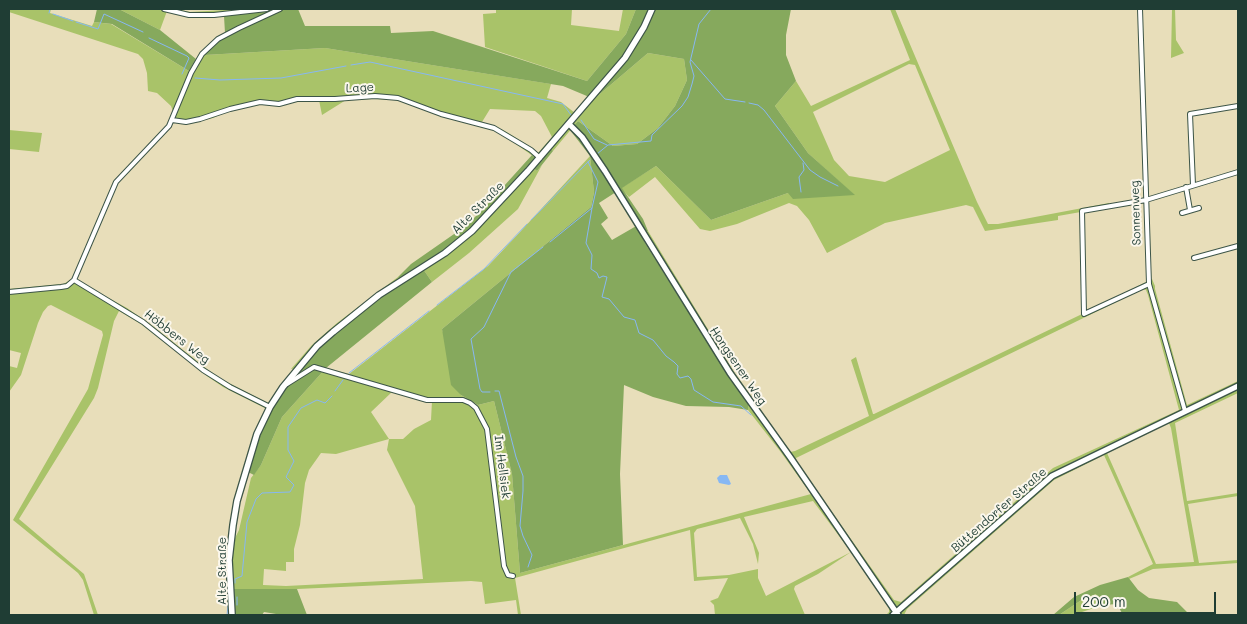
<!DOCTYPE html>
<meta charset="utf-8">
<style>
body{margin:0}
#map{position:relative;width:1247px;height:624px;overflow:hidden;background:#e8deba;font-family:Mali,sans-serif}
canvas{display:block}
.frame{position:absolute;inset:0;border:10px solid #1f3d34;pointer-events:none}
.scale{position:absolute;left:1074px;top:592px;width:142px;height:22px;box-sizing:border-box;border:2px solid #1f3d34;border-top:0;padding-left:6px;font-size:15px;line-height:18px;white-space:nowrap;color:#1f3d34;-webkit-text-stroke:4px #fbf7ec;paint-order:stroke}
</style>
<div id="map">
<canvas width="1247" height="624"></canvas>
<div class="frame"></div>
<div class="scale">200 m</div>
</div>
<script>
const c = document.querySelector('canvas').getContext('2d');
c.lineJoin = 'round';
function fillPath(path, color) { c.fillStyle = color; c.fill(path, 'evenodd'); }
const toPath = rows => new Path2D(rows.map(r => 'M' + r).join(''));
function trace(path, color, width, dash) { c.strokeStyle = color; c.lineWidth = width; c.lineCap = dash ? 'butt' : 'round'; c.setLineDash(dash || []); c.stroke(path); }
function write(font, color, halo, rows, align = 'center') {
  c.font = font + ' Mali,sans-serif'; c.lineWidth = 4; c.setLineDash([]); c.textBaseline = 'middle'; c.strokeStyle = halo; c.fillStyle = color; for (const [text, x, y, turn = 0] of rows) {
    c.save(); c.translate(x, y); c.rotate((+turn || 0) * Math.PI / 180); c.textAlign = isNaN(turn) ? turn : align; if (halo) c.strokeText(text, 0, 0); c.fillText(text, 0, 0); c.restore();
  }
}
fillPath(toPath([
 [9,9,51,9,50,13,92,26,94,22,111,24,189,71,200,53,205,55,325,48,551,84,547,98,561,102,575,113,590,97,594,99,648,53,684,59,687,80,675,106,658,128,637,144,613,146,578,121,553,151,549,145,537,159,502,134,492,130,441,116,397,100,374,99,346,100,322,115,319,100,297,100,279,105,260,103,232,109,213,118,187,124,173,122,175,117,171,106,157,93,148,91,147,73,143,59,138,54,9,12],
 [490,109,535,111,541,116,552,137,538,153,531,147,503,130,482,122],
 [119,9,176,9,190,12,242,9,287,9,209,18,188,16,167,11,160,30],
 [496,9,572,9,571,25,619,31,623,9,636,9,626,34,587,81,485,47,483,14,496,13],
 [890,9,895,9,977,202,988,224,998,224,1109,203,1109,207,1058,216,1058,220,985,231,973,207,966,205,885,223,827,253,809,220,797,206,789,203,737,224,710,231,700,229,655,177,629,197,621,188,656,166,711,220,788,193,854,195,808,153,775,106,796,81,811,106,910,60],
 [909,64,915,65,950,150,885,182,849,176,834,160,813,112],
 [1172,9,1175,9,1176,40,1184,53,1171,58],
 [9,130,42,133,39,152,9,149],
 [590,156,594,192,591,207,442,329,461,395,478,405,494,401,512,474,520,573,811,494,780,451,748,410,748,404,728,375,645,243,641,233,648,231,734,372,790,452,795,451,869,416,851,360,856,357,873,414,874,414,1080,315,1152,279,1155,286,1155,289,1187,405,1238,381,1238,393,1175,423,1187,501,1238,493,1238,496,1188,504,1199,563,1238,560,1238,563,1153,569,1129,579,1128,577,1153,564,1104,455,1054,480,907,609,904,615,886,615,889,612,889,607,851,552,818,574,795,586,794,589,805,615,715,615,714,605,710,601,718,598,728,578,694,581,690,530,515,578,521,615,518,615,516,600,485,604,482,582,471,581,297,589,229,589,234,540,239,530,251,478,261,465,282,417,326,368,349,374,488,266,520,232],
 [1143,289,1146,290,1148,295,1179,410,1053,468,901,602,894,600,797,463,796,458],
 [393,391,425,401,432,401,431,420,414,429,403,439,389,439,371,412],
 [1169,423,1171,428,1194,562,1156,564,1107,453],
 [389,439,387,450,415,506,423,579,286,586,263,585,264,569,286,571,286,562,294,562,294,549,300,525,305,483,309,470,321,453,336,454],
 [813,501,851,552,766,596,758,578,758,569,729,575,697,577,694,533,697,529,740,518,753,544,758,564,759,553,744,517],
 [529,165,537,171,542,165,518,209,469,253,432,282,421,266,455,243,513,184],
 [398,277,400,283,300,368,291,369,312,345,337,323],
 [71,280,77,281,127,308,154,327,217,377,268,403,265,408,223,387,207,376,141,324,119,311,114,321,98,388,94,398,19,519,84,574,98,615,94,615,83,580,78,573,13,520,88,389,103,335,102,331,51,305,48,306,43,312,38,323,21,375,9,392,9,366,17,368,21,353,9,350,9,289,63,284],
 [1097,594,1103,605,1082,612,1078,615,1059,615,1083,599]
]), '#a9c369');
fillPath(toPath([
 [97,9,119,9,160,30,196,59,189,71,112,24,94,22],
 [287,9,298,9,305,26,390,26,391,33,433,31,587,81,626,34,636,9,791,9,786,35,786,55,796,81,775,106,808,153,855,195,793,199,788,193,711,220,656,166,622,188,643,219,648,231,641,234,645,243,728,375,748,404,748,410,729,407,686,406,653,397,624,385,620,474,623,545,520,573,512,474,494,401,478,405,461,395,451,385,442,329,591,207,594,192,590,156,570,130,578,121,613,146,637,144,658,128,675,106,687,80,684,59,648,53,594,99,563,86,325,48,205,55,200,53,219,37,225,33,224,16],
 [616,192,638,225,612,240,601,224,608,218,599,203],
 [549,145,553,151,537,171,529,165,487,214,455,243,421,266,432,282,326,368,282,417,261,465,254,475,248,472,263,427,272,409,284,389,319,348,381,296,400,282,398,277,411,264,467,225,485,207,532,155,536,158],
 [1128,577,1138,590,1149,598,1177,602,1187,612,1206,615,1123,615,1117,604,1103,605,1096,594,1083,599,1059,615,1053,615,1074,597,1100,585],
 [234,589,297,589,307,615,282,615,264,612,262,615,235,615]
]), '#86a95d');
fillPath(toPath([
 [720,475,727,475,731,484,729,485,719,483,717,478]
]), '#87b8f3');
trace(toPath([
 [49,13,50,9],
 [53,14,73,21],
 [76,22,98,29,104,14,143,32],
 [149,38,187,56,189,58,182,74],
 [691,60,725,99,745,102],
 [351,65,370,62,563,104,571,115],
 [195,78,220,80,281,78,346,66],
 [749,103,758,105,764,110,810,170,820,177,838,186],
 [581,120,594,139,607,145],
 [597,154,608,145,651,141,652,135,682,106,688,97,692,84,694,76,690,62,699,24,711,9],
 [801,192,799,177,804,170,803,163],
 [592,208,586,243,592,255,591,269,597,273,599,278,603,276,607,277,602,297,609,299,624,317,635,320,639,333,653,340,666,356,674,362,678,366,677,374,680,378,688,376,691,379,694,390,713,402,741,406,751,415],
 [531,220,590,160],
 [550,242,592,208,598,182,588,162],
 [437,305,484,269,527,224],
 [349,373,429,311],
 [335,391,343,380],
 [495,391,499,391,516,457,523,476,523,491,520,526,523,536,532,555,528,567],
 [490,392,482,392,480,389,471,339,484,327,511,272,543,247],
 [235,583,235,579,242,576,247,522,256,499,262,493,290,492,294,485,286,477,294,461,288,450,288,427,301,408,317,400,325,403,332,396],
 [237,605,237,597],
 [227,615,228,606]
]), '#87b8f3', 1);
const minor = toPath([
 [164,9,189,15,214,15,267,9],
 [1140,9,1149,284,1185,411],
 [172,120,186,122,200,119,230,109,260,102,279,104,297,99,335,99,375,96,398,98,441,114,494,128,531,150,540,158],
 [1193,185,1190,114,1238,106],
 [1186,187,1190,210],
 [1182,213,1199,208],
 [1194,258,1238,246],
 [74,280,143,322,203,370,230,387,270,407],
 [1149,284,1084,314,1082,211,1146,200,1238,172],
 [9,292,61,287,67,286,74,280,116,182,169,126,191,73,202,54,218,39,239,28,280,9],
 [287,384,314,367,427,400,463,400,470,403,476,408,487,429,504,566,508,575,513,576]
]);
const tertiary = toPath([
 [569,124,582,137,605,171,730,373,790,457,898,615],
 [893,615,1052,476,1238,386]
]);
const secondary = toPath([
 [232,615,229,560,233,525,237,501,257,434,270,407,283,387,317,346,333,332,379,295,445,253,472,231,528,171,625,58,644,27,652,9]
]);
trace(minor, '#3d5548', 6);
trace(tertiary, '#3d5548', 8);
trace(secondary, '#3d5548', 8);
trace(minor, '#fff', 4);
trace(tertiary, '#fff', 5);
trace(secondary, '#fff', 5.5);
write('12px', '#1f3d34', '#fbf7ec', [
 ["Lage",360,88,-3],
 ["Alte Straße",478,208,-45],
 ["Sonnenweg",1136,213,-92],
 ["Höbbers Weg",177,337,38],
 ["Hongsener Weg",738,366,56],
 ["Im Hellsiek",502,467,83],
 ["Büttendorfer Straße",999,510,-41],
 ["Alte Straße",222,571,-90]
]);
</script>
